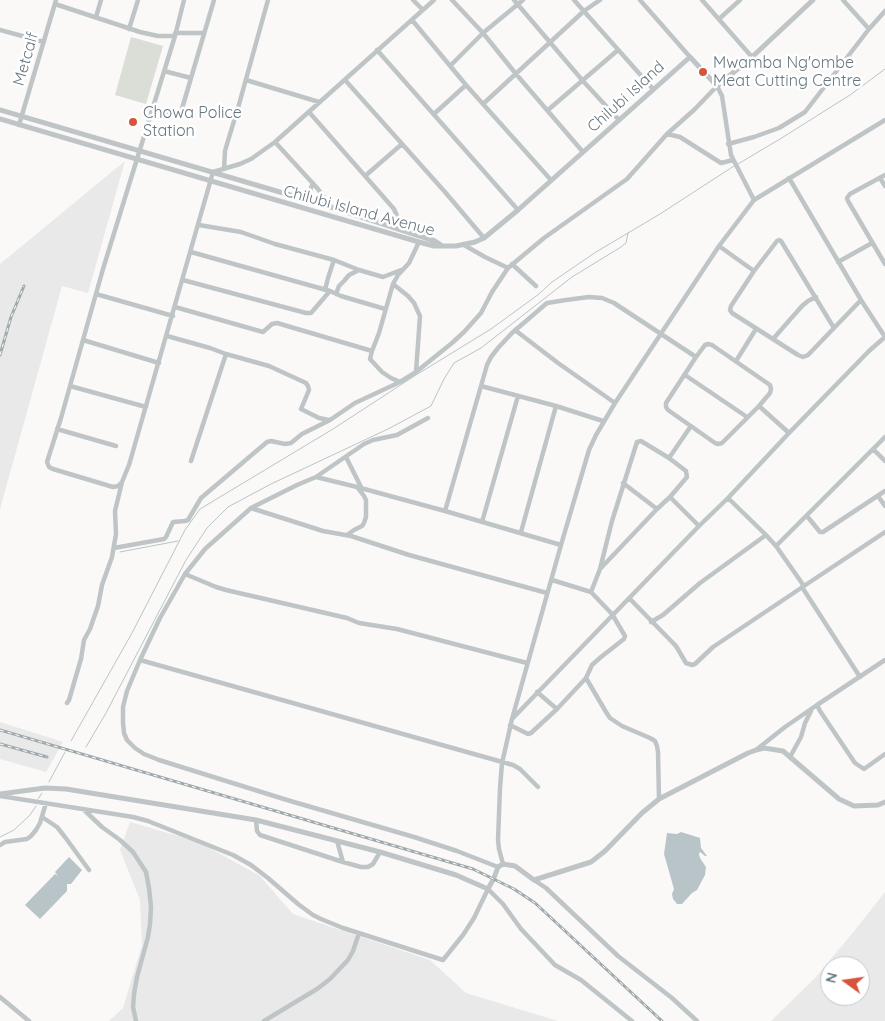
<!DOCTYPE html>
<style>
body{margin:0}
#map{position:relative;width:885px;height:1021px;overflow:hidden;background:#faf9f8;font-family:Quicksand,sans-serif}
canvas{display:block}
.north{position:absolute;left:820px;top:956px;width:50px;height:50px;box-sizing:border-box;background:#fff;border:1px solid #c2c9cc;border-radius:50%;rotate:284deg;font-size:14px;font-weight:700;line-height:20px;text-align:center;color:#667780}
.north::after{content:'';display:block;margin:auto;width:18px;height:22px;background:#d6543b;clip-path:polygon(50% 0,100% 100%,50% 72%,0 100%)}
</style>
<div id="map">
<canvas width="885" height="1021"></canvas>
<div class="north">N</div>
</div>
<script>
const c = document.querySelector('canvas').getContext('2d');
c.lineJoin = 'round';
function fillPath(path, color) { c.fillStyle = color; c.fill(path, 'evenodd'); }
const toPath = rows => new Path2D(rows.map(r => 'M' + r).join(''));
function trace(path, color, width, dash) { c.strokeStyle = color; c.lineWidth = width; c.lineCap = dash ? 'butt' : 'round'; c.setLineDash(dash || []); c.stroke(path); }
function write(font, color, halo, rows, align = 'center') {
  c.font = font + ' Quicksand,sans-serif'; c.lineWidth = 5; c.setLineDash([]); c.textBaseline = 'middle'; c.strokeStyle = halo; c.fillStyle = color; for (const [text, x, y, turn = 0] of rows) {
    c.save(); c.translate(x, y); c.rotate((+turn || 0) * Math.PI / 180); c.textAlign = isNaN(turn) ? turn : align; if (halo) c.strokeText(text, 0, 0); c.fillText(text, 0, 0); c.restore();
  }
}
fillPath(toPath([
 [125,161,88,293,62,286,0,509,0,264],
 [0,722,63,742,46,772,0,759],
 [130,822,199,842,260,876,293,914,430,960,466,993,558,1021,109,1021,123,1008,142,945,140,900,120,850],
 [885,892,885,1021,771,1021,815,978,855,930],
 [830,966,860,966,860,996,830,996]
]), '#e8e9e8');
fillPath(toPath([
 [131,37,163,46,146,104,115,95]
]), '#daded7');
fillPath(toPath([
 [681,832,700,838,701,848,707,856,705,856,700,852,699,854,700,858,706,867,705,875,697,890,692,893,682,904,677,904,673,899,672,894,674,889,664,854,667,833,677,834],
 [69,857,82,870,71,884,67,884,67,891,40,919,25,905,55,874,58,876,55,872]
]), '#b8c4c8');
trace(toPath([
 [738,164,780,139,850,95,885,69],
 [120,552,178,541],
 [71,741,132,633,185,530,200,509,333,429,416,375,491,329,539,294,552,282,596,252,660,214,734,166],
 [86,747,106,713,186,560,207,528,228,507,271,484,388,429,431,406,444,379,454,363,481,348,572,277,621,247,626,243,628,233],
 [49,782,65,752],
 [38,799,42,793],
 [0,837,14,830,30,815,36,806]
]), '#b8c4c8', 1);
trace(toPath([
 [184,0,175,36,103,269,61,418,47,462,49,467,53,469,113,487,118,486,122,482,129,465,213,172,240,164,251,159,275,142,434,0],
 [413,0,423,10],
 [452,0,483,33,516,74,583,152],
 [514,0,583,81,619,120],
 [574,0,653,89],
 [640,0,690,57],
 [702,0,752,57],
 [843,0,869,29],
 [55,4,140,32,158,36,175,36],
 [96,17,101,0],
 [719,19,740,0],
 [412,20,466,85,551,180],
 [129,29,138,0],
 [0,30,44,42],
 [175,33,204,33],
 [377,50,518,210],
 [450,66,483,33,523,0],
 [164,71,191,78],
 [246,80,319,102],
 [345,80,445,192,484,238],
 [483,104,584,11,600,0],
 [152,110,179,113,181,112,214,0],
 [548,110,618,50],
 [309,112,394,209,403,230],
 [434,114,466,85],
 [19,125,56,0],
 [667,134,680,137,721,163,733,160],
 [275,142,318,189,331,207],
 [728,144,754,137,779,128,805,112,869,29,885,11],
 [224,169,225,151,227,144,238,108,268,0],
 [885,175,850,194,847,198,848,201,885,264],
 [365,176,402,144],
 [880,178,885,186],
 [306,200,313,183],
 [199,225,241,232,275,244,334,260,359,270],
 [464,245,485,257,508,268],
 [719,246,754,271],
 [191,252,330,291,341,296,385,309],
 [838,262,872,243],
 [512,264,536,286],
 [183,280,306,313,311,313,330,291],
 [393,284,408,296,414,303,420,316,416,372],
 [325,290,328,278,334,260],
 [96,294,173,316],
 [336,294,339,286,344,281,349,275,359,270,383,277,401,270],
 [175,307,263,332,272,324,277,323,372,351],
 [834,328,781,241,779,240,777,241,754,271,731,306,730,310,732,313,798,355,803,357,808,355,861,300],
 [515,330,558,363,615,403],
 [167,336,210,348,226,354,269,366,306,383,308,386,309,390,301,409,319,418,329,420],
 [773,339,802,306,808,301,816,297],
 [83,340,159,363],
 [708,344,712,345,770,385,771,389,770,393,759,406,722,443,718,444,715,443,668,410,666,407,666,403,696,357,705,345,708,344],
 [736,361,756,329],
 [685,375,747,417],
 [400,382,391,378,382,372,370,359,372,351,379,333,393,284,398,275,409,263,419,242],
 [70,386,146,407],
 [481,386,487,365,491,357,498,348,512,333,547,303,566,300,589,297,602,298,614,303,696,357],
 [759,406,789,433],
 [428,418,397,435,373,440,364,444,316,477,357,487,445,511],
 [57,429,116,446],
 [873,449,885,461],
 [346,457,362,489],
 [669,458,691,426],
 [191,461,226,354],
 [316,477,297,485,251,508,205,549,185,574,160,618,140,660,127,691,123,707,123,723,124,733,127,740,135,748,144,754,159,760,287,800,414,837,457,851,498,867],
 [623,483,657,509],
 [878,496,885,506],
 [670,497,699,526],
 [728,498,766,535,776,546,804,586,885,532],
 [251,508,323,531,351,536,409,555,547,593],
 [807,516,820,532,823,532,885,491],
 [482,522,518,396],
 [521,532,556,406],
 [347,535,354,530,362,526,364,523,366,517,366,500,364,496,358,488],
 [561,545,445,511,481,386,556,406,603,421],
 [776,546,885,437],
 [114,548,164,539,166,537,173,522,185,521,188,520,201,498,267,442,271,441,285,444,291,443,302,434,330,420,355,403,400,382,416,372,452,343,464,332,481,313,492,292,508,268,544,238,627,179,667,134,695,109,717,86,722,96,731,155,754,200],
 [185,574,216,587,226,590,347,618,359,623,397,629,527,663],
 [802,587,860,677],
 [591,592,600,569,612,521,637,442,641,441,669,458,686,471,687,477,670,497,657,509,600,569],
 [629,598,676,646,686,663,692,665,695,664,713,647,804,586],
 [651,622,663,615,700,583,766,535],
 [140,660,513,765,520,769,538,787],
 [885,660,817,705,820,711,855,763,864,769,885,754],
 [586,678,606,712,610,718,622,726,650,738,655,741,657,746,658,752,659,799],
 [537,692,557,709],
 [67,703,69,700,81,659,84,640,90,629,98,606,102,585,112,557,116,534,115,511,122,482],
 [513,718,699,526,728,498,789,433,869,351,885,337,861,300,789,178],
 [510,725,528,734,531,733,557,709,586,678,592,665,601,657,624,639,625,636,612,614,591,592,552,580],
 [756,750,785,727,817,705],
 [790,757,801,737,805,723,811,711],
 [0,796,133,817,148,821,233,855,251,865,268,878,298,904,313,915,321,919,343,928,443,960,463,935,474,918,488,889,503,904,521,929,555,965,581,980,632,1021],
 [83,809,102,827,120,840,133,852,146,872,149,888,151,907,150,924,148,937,137,977,134,994,133,1007,136,1021],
 [42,817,57,827,65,837,89,870],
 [256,820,257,831,260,835,343,862,361,867,368,867,373,864,380,852],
 [337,841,343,862],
 [0,845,5,842,27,839,31,836,36,830,40,823,46,803],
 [503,864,499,849,498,840,500,788,502,763,505,750,512,719,561,545,589,450,596,435,615,403,719,246,754,200,885,120],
 [534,880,546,888,618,956,672,998,697,1021],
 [0,997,29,1021],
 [264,1021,317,989,330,979,348,960,353,951,359,933]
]), '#bfc4c7', 4.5);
trace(toPath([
 [0,110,331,207,435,241,441,245],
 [0,119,419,242,434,246,456,246,475,242,484,238,518,210,690,57,717,86,752,57,813,0],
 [0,794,45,788,66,789,256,820,380,852,456,875,488,889,494,878,498,867,503,864,515,866,534,880,591,862,605,851,642,813,659,799,748,753,756,750,764,748,783,751,839,799,854,806,878,805,885,802]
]), '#bfc4c7', 5);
const rail = toPath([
 [0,355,11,317,24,286],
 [0,730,473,869,514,889,535,903,662,1021],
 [0,744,47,757]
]);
trace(rail, '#a1a9ad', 3);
trace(rail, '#fff', 1, [4]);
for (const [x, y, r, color] of [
 [703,72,5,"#d6543b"],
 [133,122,5,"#d6543b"]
]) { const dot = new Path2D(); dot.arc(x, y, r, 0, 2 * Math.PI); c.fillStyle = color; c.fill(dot); trace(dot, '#fff', 2); }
write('16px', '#667780', '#fff', [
 ["Metcalf",26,59,-74],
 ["Chilubi Island",626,97,-42],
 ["Chilubi Island Avenue",359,211,15]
]);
write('16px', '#667780', '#fff', [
 ["Mwamba Ng'ombe",713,63],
 ["Meat Cutting Centre",713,81],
 ["Chowa Police",143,113],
 ["Station",143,131]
], 'left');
</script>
